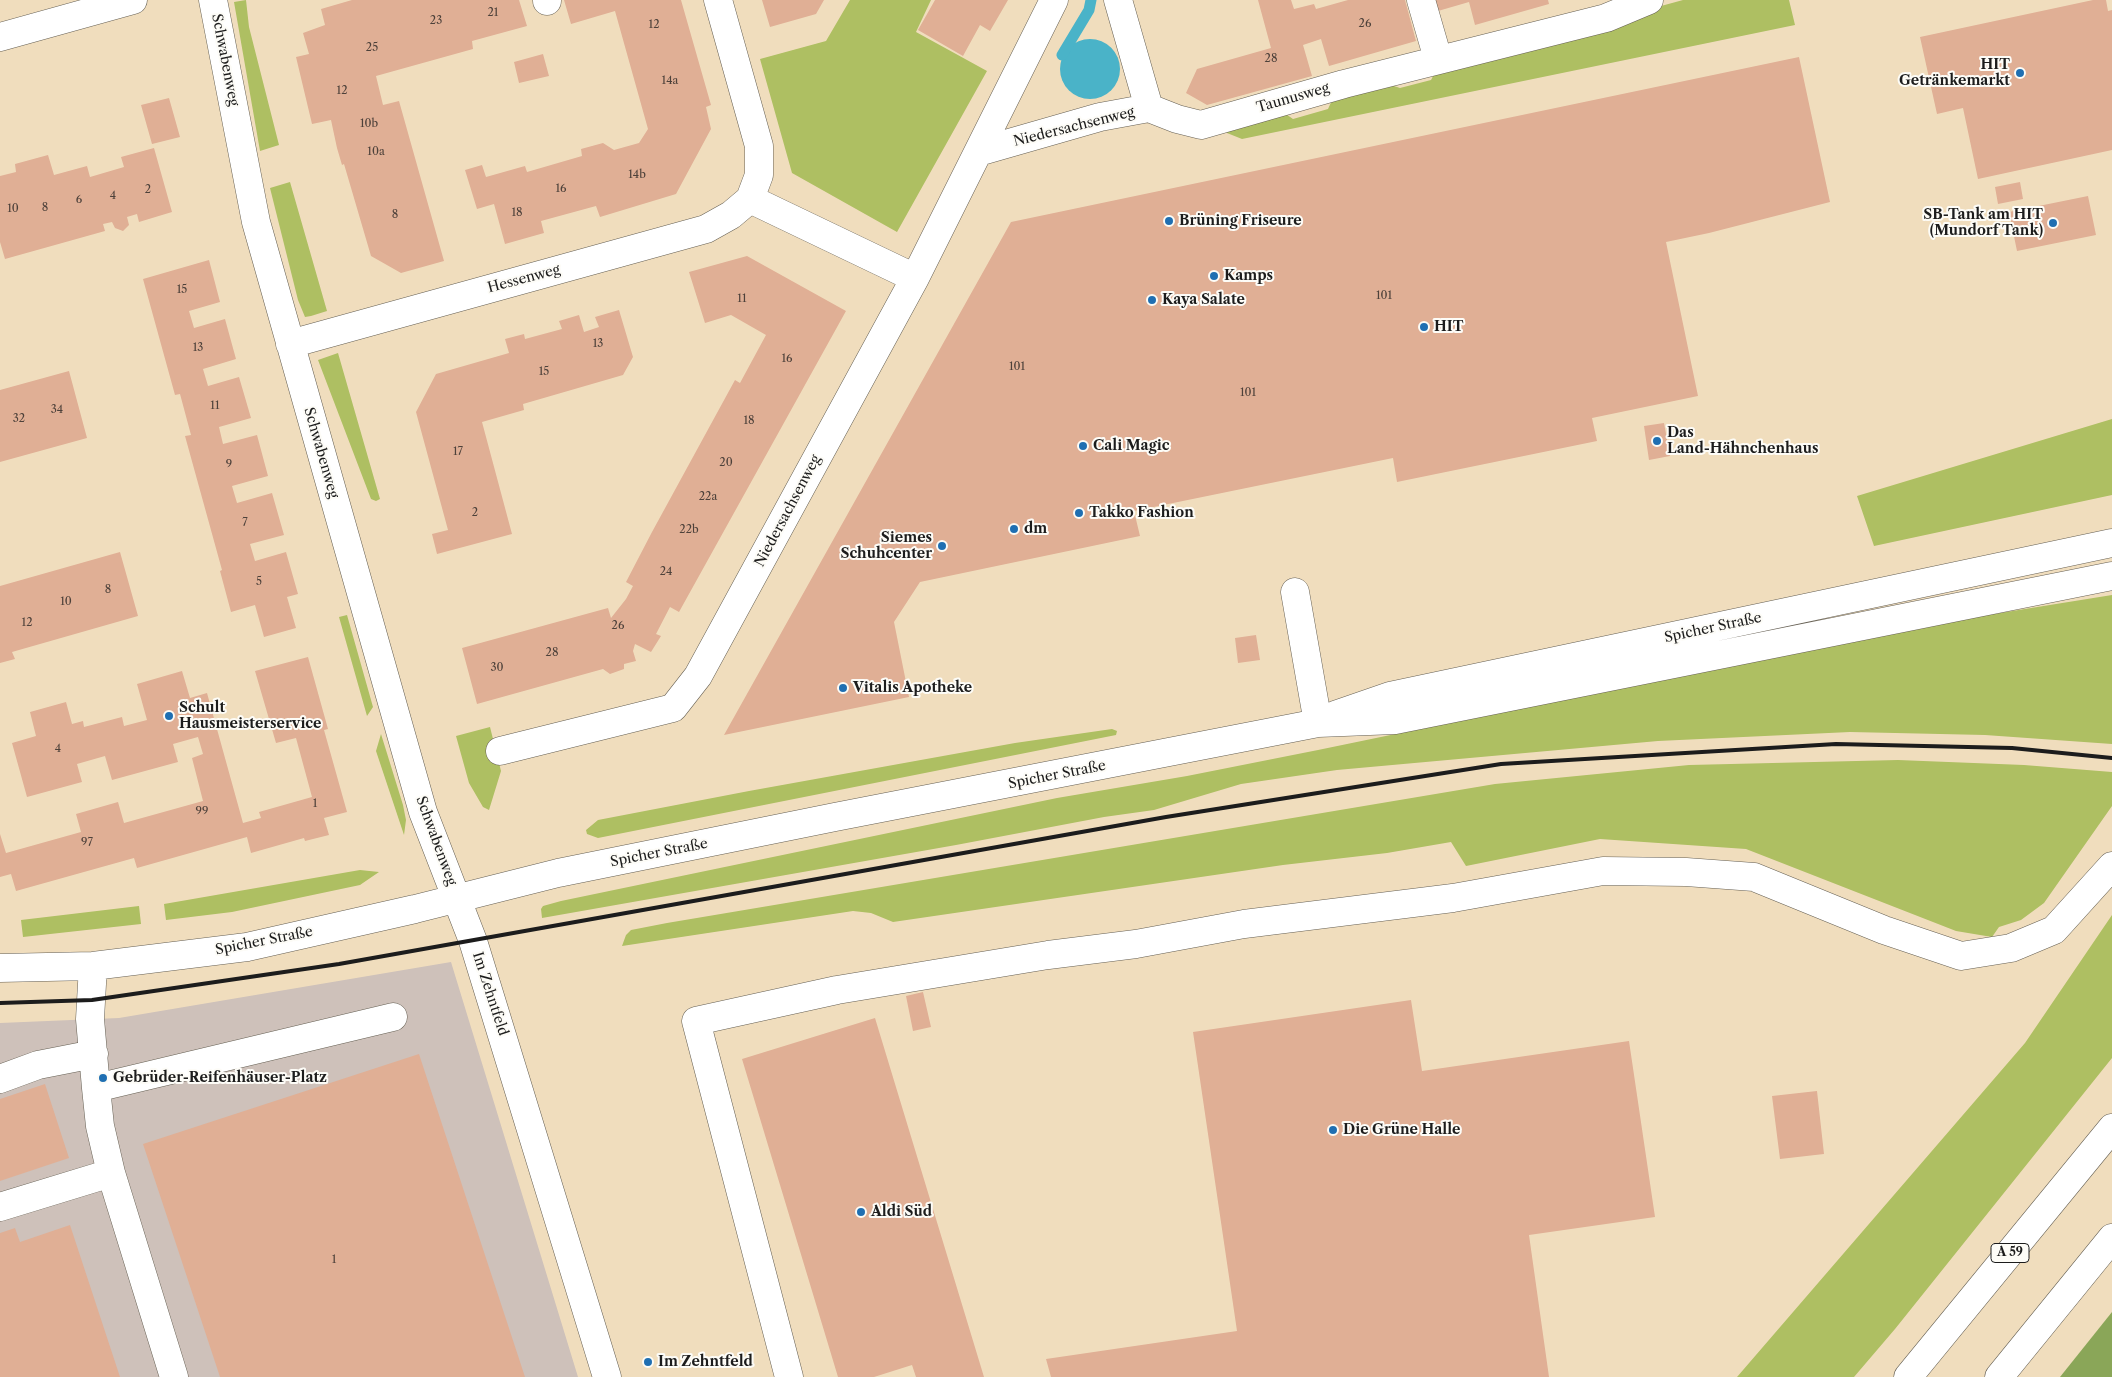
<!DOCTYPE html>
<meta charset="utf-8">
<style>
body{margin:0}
canvas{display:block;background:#f0ddbd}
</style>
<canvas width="2112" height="1377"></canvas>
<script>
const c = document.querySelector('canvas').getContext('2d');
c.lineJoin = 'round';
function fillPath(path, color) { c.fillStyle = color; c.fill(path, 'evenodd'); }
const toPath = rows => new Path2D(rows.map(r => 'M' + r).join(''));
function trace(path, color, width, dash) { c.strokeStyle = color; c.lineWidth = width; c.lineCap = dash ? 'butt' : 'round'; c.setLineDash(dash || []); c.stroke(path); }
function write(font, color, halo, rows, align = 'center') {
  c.font = font + ' "Libre Caslon Text",serif'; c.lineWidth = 4; c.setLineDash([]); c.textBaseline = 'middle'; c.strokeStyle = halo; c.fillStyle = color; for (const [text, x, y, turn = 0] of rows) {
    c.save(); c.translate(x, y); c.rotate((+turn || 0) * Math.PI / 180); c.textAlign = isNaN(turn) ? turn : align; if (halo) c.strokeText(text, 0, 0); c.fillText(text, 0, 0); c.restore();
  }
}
fillPath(toPath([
 [451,962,578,1377,0,1377,0,1023,119,1018]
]), '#cec1ba');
fillPath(toPath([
 [246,0,249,27,279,145,260,151,234,2],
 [850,0,931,0,916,32,987,71,897,232,792,173,760,59,826,41],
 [1683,0,1789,0,1795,25,1242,139,1227,133,1225,129,1283,112,1293,119,1328,109,1333,98,1385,83,1400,88,1431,80,1438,67],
 [290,182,327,311,311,316,305,317,298,300,270,188],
 [338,353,380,499,376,501,371,499,318,360],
 [2112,419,2112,495,1874,546,1857,496],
 [2112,595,2112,744,1985,735,1850,732,1658,741,1337,770,1241,784,1154,810,1104,817,956,845,542,918,541,909,543,906,561,901,1057,798,1187,776,1318,750,1913,627],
 [347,615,373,707,367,716,339,617],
 [490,727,501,771,489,810,483,807,469,783,456,736],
 [1112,729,1117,731,1116,735,598,838,587,834,586,830,598,820,749,791,1015,743],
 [381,734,403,805,406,820,404,835,376,751],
 [1898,760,2024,765,2112,772,2112,806,2044,903,2021,920,1999,927,1992,937,1956,931,1746,849,1600,839,1466,866,1451,842,1387,853,1283,865,893,922,871,913,853,911,622,946,626,935,631,930,667,923,1495,784,1689,765],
 [360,870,379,872,360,885,232,912,166,920,164,904],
 [139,906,141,924,23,937,21,920],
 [2112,915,2112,1058,1895,1329,1854,1377,1737,1377,2025,1043]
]), '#aebf62');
fillPath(toPath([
 [2112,1312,2112,1377,2060,1377]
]), '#8aa658');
fillPath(toPath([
 '1060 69a30 30 0 1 1 60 0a30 30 0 1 1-60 0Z'
]), '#4ab3c8');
trace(toPath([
 [1062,55,1089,10,1091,0]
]), '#4ab3c8', 11);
fillPath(toPath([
 [352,0,519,0,527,26,472,41,473,49,376,76,383,105,399,101,444,261,401,273,371,256,344,164,342,165,337,148,331,120,312,124,296,57,309,54,303,33,325,25,321,9],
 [564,0,681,0,711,105,706,107,711,129,676,194,600,217,596,206,541,221,544,233,505,244,494,204,477,209,465,170,482,165,486,177,525,166,527,172,582,156,581,149,603,143,614,150,639,143,648,129,615,11,571,24],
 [762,0,824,0,816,14,770,27],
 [935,0,1008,0,990,31,980,25,963,56,918,30],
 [1258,0,1291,0,1294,9,1314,4,1316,9,1348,0,1405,0,1416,41,1329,66,1321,39,1303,45,1312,76,1207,105,1186,93,1197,69,1271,48],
 [1435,0,1548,0,1549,4,1475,25,1469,2,1438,11],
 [2093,0,2106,0,2108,11,2112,10,2112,150,1978,179,1963,108,1937,114,1920,37],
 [543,54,549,76,519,83,514,62],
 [1799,57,1830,202,1709,233,1666,242,1698,396,1592,418,1597,441,1397,482,1393,458,1134,511,1140,536,920,582,894,622,909,697,724,735,1011,222],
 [169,98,180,137,152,144,141,105],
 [154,148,172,212,139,222,137,214,127,217,129,225,123,231,115,228,112,222,103,224,105,231,5,259,0,242,0,176,16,172,15,164,48,155,54,175,87,166,90,177,124,167,121,157],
 [2020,182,2023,199,1998,204,1995,187],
 [2088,196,2096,235,2017,251,2009,212],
 [747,256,846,311,679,612,670,607,656,634,661,636,651,652,635,644,633,651,636,661,624,664,624,669,610,674,603,669,477,704,462,648,608,608,611,618,626,599,633,586,626,582,652,532,735,380,740,383,766,335,731,315,705,323,689,272],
 [209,260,220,302,189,311,194,328,225,319,236,359,203,369,208,386,239,377,251,418,219,427,223,444,257,435,268,476,232,486,237,503,272,493,284,535,250,544,255,561,286,552,298,594,287,597,296,628,264,637,255,605,231,612,220,571,222,570,185,436,191,435,180,394,175,395,143,279],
 [619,310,633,357,623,375,523,404,524,410,482,422,512,534,437,554,432,534,448,530,416,412,436,374,509,353,505,339,524,334,525,339,562,329,559,321,579,315,584,332,599,327,595,317],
 [69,371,87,438,0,462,0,390],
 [1664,423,1670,456,1649,460,1644,426],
 [120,552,138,616,12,652,15,659,0,663,0,586],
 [1256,635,1260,660,1238,663,1235,638],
 [308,657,328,729,324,730,347,812,324,818,329,835,305,841,304,838,251,853,247,837,137,868,134,858,16,891,11,874,0,877,0,834,6,853,81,832,76,814,118,802,124,823,203,801,192,758,203,754,198,737,173,744,178,762,112,780,105,756,77,764,82,782,27,797,12,743,36,736,30,712,66,702,72,724,83,721,84,727,122,717,124,726,147,720,137,684,182,671,190,698,207,693,243,823,261,818,259,812,312,797,296,738,276,743,255,671],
 [923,992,931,1027,913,1031,906,996],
 [1411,1000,1422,1071,1629,1041,1655,1217,1529,1235,1549,1377,1051,1377,1046,1359,1237,1331,1193,1032],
 [875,1018,984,1377,916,1377,912,1365,874,1377,838,1377,742,1059],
 [419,1054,525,1377,220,1377,143,1144],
 [45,1084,69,1158,0,1181,0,1099],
 [1817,1091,1824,1154,1780,1159,1772,1096],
 [70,1225,120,1377,0,1377,0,1233,15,1228,20,1242]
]), '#e0af95');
const minor = toPath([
 [213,0,256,222,423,812,473,941,607,1377],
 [547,0,547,1],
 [1118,0,1149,108],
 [1421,0,1438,59],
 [0,37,133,0],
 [1149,108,1177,119,1201,125,1344,84,1606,18,1649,0],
 [978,152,1100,117,1149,108],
 [750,199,915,278],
 [290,344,706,229,731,215,750,199,759,175,759,146,718,0],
 [1295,592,1318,723],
 [1335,715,1390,696,2112,543],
 [500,751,673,708,698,676,915,278,1054,0],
 [93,966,90,1019,96,1088,100,1126,111,1173],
 [0,968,93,966,247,947,415,909,558,873,835,817,1318,723,1395,720,2112,576],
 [0,1079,38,1065,94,1054],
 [96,1088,393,1017],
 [0,1207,111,1173,174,1377],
 [789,1377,696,1021,837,990,1048,955,1136,944,1244,924,1453,898,1603,871,1686,872,1754,877,1884,930,1961,956,2011,948,2054,930,2112,866]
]);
const highway = toPath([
 [1908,1377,2112,1128],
 [1999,1377,2112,1238]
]);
trace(minor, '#666054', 29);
trace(highway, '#666054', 29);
trace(minor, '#fff', 28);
trace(highway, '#fff', 28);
trace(toPath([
 [0,1003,92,1000,339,964,1166,817,1501,764,1836,744,2012,748,2112,758]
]), '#1c1c1c', 4);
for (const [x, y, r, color] of [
 [2020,73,5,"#1f6fb2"],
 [1169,221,5,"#1f6fb2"],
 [2053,223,5,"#1f6fb2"],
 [1214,276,5,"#1f6fb2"],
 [1152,300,5,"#1f6fb2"],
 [1424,327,5,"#1f6fb2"],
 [1657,441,5,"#1f6fb2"],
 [1083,446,5,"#1f6fb2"],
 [1079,513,5,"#1f6fb2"],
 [1014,529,5,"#1f6fb2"],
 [942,546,5,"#1f6fb2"],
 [843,688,5,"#1f6fb2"],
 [169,716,5,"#1f6fb2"],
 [103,1078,5,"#1f6fb2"],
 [1333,1130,5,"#1f6fb2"],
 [861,1212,5,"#1f6fb2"],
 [648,1362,5,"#1f6fb2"]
]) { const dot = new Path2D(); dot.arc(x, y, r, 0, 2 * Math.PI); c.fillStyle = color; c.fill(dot); trace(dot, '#fdfcf7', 2); }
write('11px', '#4d413a', null, [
 ["21",493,13],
 ["23",436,21],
 ["26",1365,24],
 ["12",654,25],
 ["25",372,48],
 ["28",1271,59],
 ["14a",670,81],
 ["12",342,91],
 ["10b",369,124],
 ["10a",376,152],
 ["14b",637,175],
 ["16",561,189],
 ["2",148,190],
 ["4",113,196],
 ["6",79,200],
 ["8",45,208],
 ["10",13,209],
 ["18",517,213],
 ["8",395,215],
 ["15",182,290],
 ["101",1384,296],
 ["11",742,299],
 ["13",598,344],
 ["13",198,348],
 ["16",787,359],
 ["101",1017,367],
 ["15",544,372],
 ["101",1248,393],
 ["11",215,406],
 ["34",57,410],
 ["32",19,419],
 ["18",749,421],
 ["17",458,452],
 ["20",726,463],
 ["9",229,465],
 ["22a",708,497],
 ["2",475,513],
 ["7",245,523],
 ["22b",689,530],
 ["24",666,572],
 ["5",259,582],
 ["8",108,590],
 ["10",66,602],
 ["12",27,623],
 ["26",618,626],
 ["28",552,653],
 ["30",497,668],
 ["4",58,749],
 ["1",315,804],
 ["99",202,812],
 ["97",87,843],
 ["1",334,1260]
]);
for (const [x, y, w] of [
 [2010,1253,38]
]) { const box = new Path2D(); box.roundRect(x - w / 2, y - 9.5, w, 19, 4); c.fillStyle = '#fdfcf7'; c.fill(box); trace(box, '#1c1c1c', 1); }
write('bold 12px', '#1c1c1c', null, [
 ["A 59",2010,1253]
]);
write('14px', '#1c1c1c', '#fdfcf7', [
 ["Schwabenweg",225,60,79],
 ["Taunusweg",1293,98,-16],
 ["Niedersachsenweg",1074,127,-14],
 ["Hessenweg",524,279,-15],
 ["Schwabenweg",321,453,74],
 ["Niedersachsenweg",788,511,-62],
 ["Spicher Straße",1713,628,-12],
 ["Spicher Straße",1057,775,-11],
 ["Schwabenweg",436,841,70],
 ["Spicher Straße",659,853,-11],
 ["Spicher Straße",264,941,-11],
 ["Im Zehntfeld",490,994,72]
]);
write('bold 14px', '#1c1c1c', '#fdfcf7', [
 ["HIT",2010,65,"right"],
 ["Getränkemarkt",2010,81,"right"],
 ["SB-Tank am HIT",2043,215,"right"],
 ["(Mundorf Tank)",2043,231,"right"],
 ["Brüning Friseure",1179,221],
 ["Kamps",1224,276],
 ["Kaya Salate",1162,300],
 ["HIT",1434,327],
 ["Das",1667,433],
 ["Land-Hähnchenhaus",1667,449],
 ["Cali Magic",1093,446],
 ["Takko Fashion",1089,513],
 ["dm",1024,529],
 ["Siemes",932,538,"right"],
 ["Schuhcenter",932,554,"right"],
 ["Vitalis Apotheke",853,688],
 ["Schult",179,708],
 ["Hausmeisterservice",179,724],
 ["Gebrüder-Reifenhäuser-Platz",113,1078],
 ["Die Grüne Halle",1343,1130],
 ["Aldi Süd",871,1212],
 ["Im Zehntfeld",658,1362]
], 'left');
</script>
